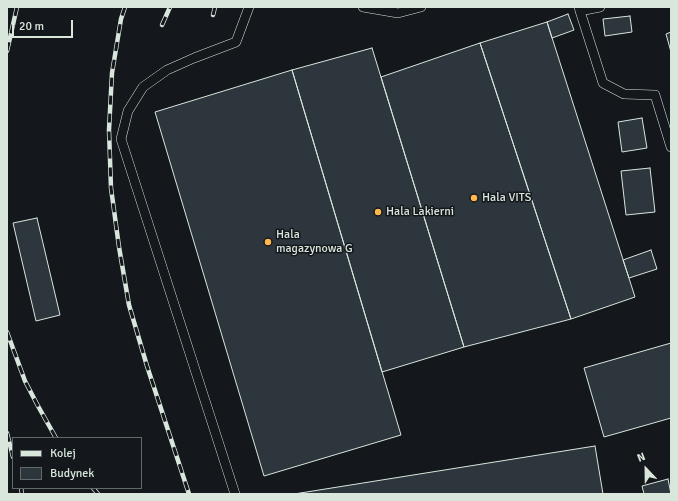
<!DOCTYPE html>
<style>
body{margin:0}
#map{position:relative;width:678px;height:501px;overflow:hidden;background:#14181c;font-family:Signika,sans-serif}
canvas{display:block}
.frame{position:absolute;inset:0;border:8px solid #d8e6dc;pointer-events:none}
.legend{position:absolute;left:12px;top:437px;width:130px;height:52px;box-sizing:border-box;background:#14181c;border:1px solid #626a69;margin:0;padding:5px 7px;list-style:none;font-size:12px;color:#d8e6dc}
.legend li{display:flex;align-items:center;gap:8px;height:20px}
.legend b{width:20px;border:1px solid #626a69}
.north{position:absolute;left:626px;top:449px;width:40px;height:40px;-webkit-text-stroke:3px #14181c;paint-order:stroke;rotate:338deg;font-size:11px;font-weight:700;line-height:16px;text-align:center;color:#d8e6dc}
.north::after{content:'';display:block;margin:auto;width:14px;height:18px;background:#d8e6dc;clip-path:polygon(50% 0,100% 100%,50% 72%,0 100%)}
.scale{position:absolute;left:12px;top:20px;width:61px;height:18px;box-sizing:border-box;border:2px solid #d8e6dc;border-top:0;padding-left:5px;font-size:12px;line-height:14px;white-space:nowrap;color:#d8e6dc;-webkit-text-stroke:3px #14181c;paint-order:stroke}
</style>
<div id="map">
<canvas width="678" height="501"></canvas>
<div class="frame"></div>
<ul class="legend">
<li><b style="height:5px;background:#d8e6dc"></b>Kolej</li>
<li><b style="height:11px;background:#2c363c"></b>Budynek</li>
</ul>
<div class="north">N</div>
<div class="scale">20 m</div>
</div>
<script>
const c = document.querySelector('canvas').getContext('2d');
c.lineJoin = 'round';
function fillPath(path, color) { c.fillStyle = color; c.fill(path, 'evenodd'); }
const toPath = rows => new Path2D(rows.map(r => 'M' + r).join(''));
function trace(path, color, width, dash) { c.strokeStyle = color; c.lineWidth = width; c.lineCap = dash ? 'butt' : 'round'; c.setLineDash(dash || []); c.stroke(path); }
function write(font, color, halo, rows, align = 'center') {
  c.font = font + ' Signika,sans-serif'; c.lineWidth = 3; c.setLineDash([]); c.textBaseline = 'middle'; c.strokeStyle = halo; c.fillStyle = color; for (const [text, x, y, turn = 0] of rows) {
    c.save(); c.translate(x, y); c.rotate((+turn || 0) * Math.PI / 180); c.textAlign = isNaN(turn) ? turn : align; if (halo) c.strokeText(text, 0, 0); c.fillText(text, 0, 0); c.restore();
  }
}
const building = toPath([
 [568,14,574,30,552,38,547,22,568,14],
 [630,16,632,32,605,36,603,19,630,16],
 [547,22,635,297,571,319,480,43,547,22],
 [671,32,671,52,666,34,671,32],
 [480,43,571,319,464,347,381,77,480,43],
 [372,48,464,347,382,372,292,70,372,48],
 [292,70,401,435,264,476,155,112,292,70],
 [642,118,647,148,622,152,618,122,642,118],
 [650,168,655,212,626,215,621,171,650,168],
 [37,218,60,315,36,321,13,223,37,218],
 [651,250,657,269,629,278,623,260,651,250],
 [671,343,671,418,604,437,584,368,671,343],
 [595,446,603,494,294,494,595,446],
 [668,479,671,494,644,494,642,486,668,479]
]);
fillPath(building, '#2c363c');
trace(building, '#d8e6dc', 1);
const lane = toPath([
 [363,7,398,13,421,7],
 [579,7,580,11,600,7],
 [580,11,603,83,624,94,655,95,671,147],
 [235,494,121,139,128,111,143,87,167,70,194,58,236,42,249,7]
]);
trace(lane, '#d8e6dc', 10);
trace(lane, '#14181c', 9);
const rail = toPath([
 [125,7,121,19,112,73,109,130,111,188,119,247,129,305,147,366,189,494],
 [213,15,215,7],
 [162,25,170,7],
 [7,51,17,7],
 [7,332,25,381,38,406,56,438],
 [7,433,13,457],
 [21,488,22,494],
 [93,488,98,494]
]);
trace(rail, '#d8e6dc', 4.5);
trace(rail, '#14181c', 3, [9]);
for (const [x, y, r, color] of [
 [474,198,4,"#ffb74d"],
 [378,212,4,"#ffb74d"],
 [268,242,4,"#ffb74d"]
]) { const dot = new Path2D(); dot.arc(x, y, r, 0, 2 * Math.PI); c.fillStyle = color; c.fill(dot); trace(dot, '#14181c', 1.5); }
write('12px', '#d8e6dc', '#14181c', [
 ["Hala VITS",482,198],
 ["Hala Lakierni",386,212],
 ["Hala",276,235],
 ["magazynowa G",276,249]
], 'left');
</script>
